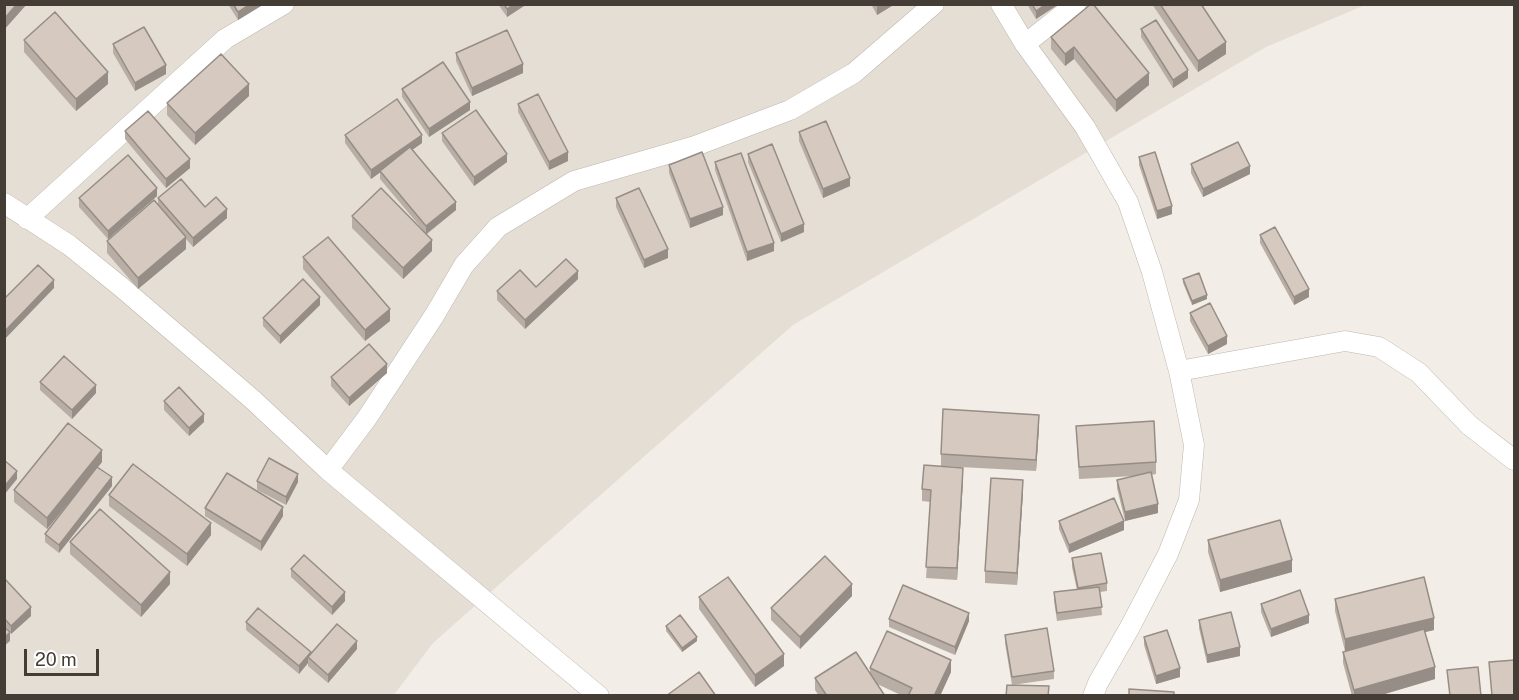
<!DOCTYPE html>
<style>
body{margin:0}
#map{position:relative;width:1519px;height:700px;overflow:hidden;background:#f2ede6;font-family:"Public Sans",sans-serif}
canvas{display:block}
.frame{position:absolute;inset:0;border:6px solid #443d36;pointer-events:none}
.scale{position:absolute;left:24px;top:649px;width:75px;height:27px;box-sizing:border-box;border:3px solid #443d36;border-top:0;padding-left:8px;font-size:18px;line-height:21px;white-space:nowrap;color:#443d36;-webkit-text-stroke:4px #fff;paint-order:stroke}
</style>
<div id="map">
<canvas width="1519" height="700"></canvas>
<div class="frame"></div>
<div class="scale">20 m</div>
</div>
<script>
const c = document.querySelector('canvas').getContext('2d');
c.lineJoin = 'round';
function fillPath(path, color) { c.fillStyle = color; c.fill(path, 'evenodd'); }
const toPath = rows => new Path2D(rows.map(r => 'M' + r).join(''));
function trace(path, color, width, dash) { c.strokeStyle = color; c.lineWidth = width; c.lineCap = dash ? 'butt' : 'round'; c.setLineDash(dash || []); c.stroke(path); }
fillPath(toPath([
 [4,5,1365,5,1266,47,793,325,433,643,393,696,5,695]
]), '#e5ded5');
const street = toPath([
 [1001,4,1025,44,1085,127,1128,202,1152,272,1179,371,1194,445,1189,500,1168,554,1130,627,1098,683,1093,696],
 [1025,44,1076,4],
 [4,203,69,245,120,286,252,399,328,470,599,696],
 [27,219,225,39,284,4],
 [1179,371,1345,341,1379,347,1419,373,1469,425,1514,460],
 [328,470,367,418,434,316,464,265,498,227,574,181,695,146,790,110,854,73,934,4]
]);
trace(street, '#c0b6ad', 21);
trace(street, '#fff', 20);
fillPath(toPath([
 [228,4,264,4,238,20],
 [498,4,527,4,507,17],
 [871,4,895,4,877,15],
 [1027,4,1059,4,1036,19],
 [1091,4,1149,85,1116,112,1074,59,1065,66,1051,49,1051,37],
 [1152,4,1201,4,1226,54,1198,72],
 [1141,29,1188,78,1173,88,1141,37],
 [24,40,108,84,76,111,24,52],
 [113,44,166,74,135,91,113,53],
 [456,53,523,73,472,96,456,61],
 [402,89,470,110,429,137,402,97],
 [249,96,195,145,167,115,167,103],
 [518,104,568,161,549,170,518,112],
 [125,131,190,168,166,188,125,139],
 [799,132,850,186,823,198,799,141],
 [442,133,507,162,474,186,442,141],
 [345,135,422,143,412,150,456,210,427,234,432,251,403,279,352,228,352,216,423,230,380,179,380,172,371,179,345,143],
 [748,154,804,232,781,242,748,162],
 [1139,157,1172,214,1157,219,1139,165],
 [715,162,774,251,747,261,715,170],
 [1191,164,1250,174,1203,197,1191,173],
 [669,165,723,215,690,228,669,173],
 [157,196,108,239,79,207,79,198],
 [158,198,205,207,227,218,193,247,186,239,186,249,138,289,107,253,107,241,158,204],
 [616,198,668,258,644,268,616,207],
 [1260,235,1309,297,1294,305,1260,243],
 [303,257,390,321,365,341,303,269],
 [578,279,525,329,497,300,497,291,536,287],
 [1183,279,1207,299,1192,305,1183,283],
 [320,305,280,344,263,326,263,318],
 [1190,313,1227,344,1208,354,1190,321],
 [387,373,349,406,331,386,331,377],
 [40,382,96,393,72,419,40,390],
 [164,401,204,422,189,436,164,410],
 [1076,426,1156,462,1156,474,1151,475,1158,513,1125,521,1117,488,1117,480,1134,476,1079,479],
 [1039,427,1036,471,941,466,941,454],
 [102,462,98,467,112,486,59,553,45,542,45,534,73,498,47,529,14,502,14,490],
 [963,480,957,580,926,578,931,502,922,501,922,489],
 [257,481,298,482,286,505,257,490],
 [1023,492,1017,585,985,583,985,571],
 [109,495,211,535,187,566,109,506],
 [205,508,283,516,261,551,205,516],
 [1059,521,1124,530,1069,553,1059,529],
 [1208,540,1292,572,1220,592,1208,552],
 [70,542,170,584,141,617,70,554],
 [1072,558,1107,583,1107,591,1100,592,1102,615,1057,621,1054,601,1054,592,1077,590,1072,567],
 [291,569,345,601,332,615,291,577],
 [4,578,31,616,11,634,10,632,10,641,4,626],
 [852,596,800,649,771,620,771,608],
 [699,597,784,666,755,687,699,609],
 [1335,599,1434,630,1425,632,1435,679,1378,696,1352,696,1343,663,1343,652,1345,651,1335,611],
 [1261,604,1309,623,1271,637,1261,612],
 [889,619,969,621,955,655,889,627],
 [1199,620,1240,656,1207,663,1199,628],
 [246,622,311,654,357,649,328,683,308,666,308,663,299,674,246,630],
 [666,626,697,641,682,652,666,631],
 [1005,635,1054,671,1054,679,1012,685,1005,643],
 [1144,637,1180,677,1156,684,1144,645],
 [870,668,951,672,940,696,903,696,877,684,885,696,819,696,815,690,815,678,870,673]
]), '#b8aea5');
fillPath(toPath([
 [17,4,27,4,4,30,4,19],
 [250,4,264,4,238,20,238,12],
 [514,4,527,4,507,17,507,9],
 [877,4,895,4,877,15],
 [1046,4,1059,4,1036,19,1036,11],
 [1226,42,1226,54,1198,72,1198,61],
 [1074,47,1074,59,1065,66,1065,54],
 [523,64,523,73,472,96,472,88],
 [166,65,166,74,135,91,135,83],
 [1188,70,1188,78,1173,88,1173,80],
 [108,72,108,84,76,111,76,99],
 [1149,73,1149,85,1116,112,1116,100],
 [249,84,249,96,195,145,195,133],
 [470,102,470,110,429,137,429,129],
 [422,135,422,143,371,179,371,170],
 [568,152,568,161,549,170,549,162],
 [507,154,507,162,474,186,474,177],
 [190,159,190,168,166,188,166,179],
 [1250,166,1250,174,1203,197,1203,189],
 [850,178,850,186,823,198,823,189],
 [157,188,157,196,108,239,108,231],
 [456,202,456,210,426,234,426,226],
 [1172,206,1172,214,1157,219,1157,211],
 [723,207,723,215,690,228,690,219],
 [227,209,227,218,193,247,193,238],
 [804,224,804,232,781,242,781,234],
 [186,237,186,249,138,289,138,278],
 [432,240,432,251,403,279,403,268],
 [774,243,774,251,747,261,747,252],
 [668,249,668,258,644,268,644,260],
 [578,271,578,279,525,329,525,320],
 [54,280,54,288,4,340,4,332],
 [1309,289,1309,297,1294,305,1294,297],
 [1207,295,1207,299,1192,305,1192,301],
 [320,297,320,305,280,344,280,336],
 [390,309,390,321,365,341,365,330],
 [1227,336,1227,344,1208,354,1208,346],
 [387,364,387,373,349,406,349,398],
 [96,385,96,393,72,419,72,410],
 [204,414,204,422,189,436,189,428],
 [1039,415,1039,427,1036,471,1036,460],
 [102,450,102,462,47,529,47,518],
 [963,468,963,480,957,580,957,568],
 [17,471,17,479,4,495,4,487],
 [298,474,298,482,286,505,286,497],
 [112,477,112,486,59,553,59,545],
 [1023,480,1023,492,1017,585,1017,573],
 [1158,504,1158,513,1125,521,1125,512],
 [283,507,283,516,261,551,261,542],
 [1124,521,1124,530,1069,553,1069,545],
 [211,523,211,535,187,566,187,554],
 [1292,560,1292,572,1220,592,1220,580],
 [170,572,170,584,141,617,141,605],
 [852,584,852,596,800,649,800,637],
 [345,592,345,601,332,615,332,607],
 [31,607,31,616,11,634,11,626],
 [969,613,969,621,955,655,955,647],
 [1309,615,1309,623,1271,637,1271,629],
 [1434,618,1434,630,1345,651,1345,639],
 [10,632,10,641,4,646,4,638],
 [697,637,697,641,682,652,682,648],
 [357,641,357,649,328,683,328,675],
 [1240,647,1240,656,1207,663,1207,655],
 [311,652,311,660,308,657,308,663,299,674,299,666],
 [784,654,784,666,755,687,755,675],
 [951,660,951,672,940,696,934,696],
 [1435,667,1435,679,1378,696,1354,696,1354,690],
 [1180,668,1180,677,1156,684,1156,676]
]), '#968d86');
const building = toPath([
 [4,4,17,4,4,19,4,4],
 [233,4,250,4,238,12,233,4],
 [504,4,514,4,507,9,504,4],
 [1032,4,1046,4,1036,11,1032,4],
 [1091,4,1093,4,1149,73,1116,100,1074,47,1065,54,1051,37,1091,4],
 [1160,4,1201,4,1226,42,1198,61,1160,4],
 [55,12,108,72,76,99,24,40,55,12],
 [1156,20,1188,70,1173,80,1141,29,1156,20],
 [144,27,166,65,135,83,113,44,144,27],
 [507,30,523,64,472,88,456,53,507,30],
 [221,54,249,84,195,133,167,103,221,54],
 [443,62,470,102,429,129,402,89,443,62],
 [538,94,568,152,549,162,518,104,538,94],
 [397,99,422,135,371,170,345,135,397,99],
 [476,110,507,154,474,177,442,133,476,110],
 [148,111,190,159,166,179,125,131,148,111],
 [826,121,850,178,823,189,799,132,826,121],
 [1238,142,1250,166,1203,189,1191,164,1238,142],
 [772,144,804,224,781,234,748,154,772,144],
 [410,147,456,202,426,226,380,171,410,147],
 [702,152,723,207,690,219,669,165,702,152],
 [1155,152,1172,206,1157,211,1139,157,1155,152],
 [741,153,774,243,747,252,715,162,741,153],
 [128,155,157,188,108,231,79,198,128,155],
 [181,179,205,207,216,197,227,209,193,238,158,198,181,179],
 [381,188,432,240,403,268,352,216,381,188],
 [639,188,668,249,644,260,616,198,639,188],
 [154,200,186,237,138,278,107,241,154,200],
 [1275,227,1309,289,1294,297,1260,235,1275,227],
 [328,237,390,309,365,330,303,257,328,237],
 [566,259,578,271,525,320,497,291,520,270,536,287,566,259],
 [38,265,54,280,4,332,4,299,38,265],
 [1199,273,1207,295,1192,301,1183,279,1199,273],
 [303,279,320,297,280,336,263,318,303,279],
 [1210,303,1227,336,1208,346,1190,313,1210,303],
 [369,344,387,364,349,398,331,377,369,344],
 [64,356,96,385,72,410,40,382,64,356],
 [179,387,204,414,189,428,164,401,179,387],
 [943,409,1039,415,1036,460,941,454,943,409],
 [1154,421,1156,462,1079,467,1076,426,1154,421],
 [68,423,102,450,47,518,14,490,68,423],
 [269,458,298,474,286,497,257,481,269,458],
 [4,460,17,471,4,487,4,460],
 [133,464,211,523,187,554,109,495,133,464],
 [924,465,963,468,957,568,926,567,931,490,922,489,924,465],
 [97,467,112,477,59,545,45,534,97,467],
 [1151,472,1158,504,1125,512,1117,480,1151,472],
 [227,473,283,507,261,542,205,508,227,473],
 [991,478,1023,480,1017,573,985,571,991,478],
 [1114,498,1124,521,1069,545,1059,521,1114,498],
 [100,509,170,572,141,605,70,542,100,509],
 [1280,520,1292,560,1220,580,1208,540,1280,520],
 [1101,553,1107,583,1078,588,1072,558,1101,553],
 [304,555,345,592,332,607,291,569,304,555],
 [825,556,852,584,800,637,771,608,825,556],
 [728,577,784,654,755,675,699,597,728,577],
 [1424,577,1434,618,1345,639,1335,599,1424,577],
 [4,578,31,607,11,626,4,618,4,578],
 [903,585,969,613,955,647,889,619,903,585],
 [1099,587,1102,607,1057,613,1054,592,1099,587],
 [1300,590,1309,615,1271,629,1261,604,1300,590],
 [258,608,311,652,299,666,246,622,258,608],
 [1231,612,1240,647,1207,655,1199,620,1231,612],
 [680,615,697,637,682,648,666,626,680,615],
 [337,624,357,641,328,675,308,657,337,624],
 [4,627,10,632,4,638,4,627],
 [1047,628,1054,671,1012,677,1005,635,1047,628],
 [1424,629,1435,667,1354,690,1343,652,1424,629],
 [1167,630,1180,668,1156,676,1144,637,1167,630],
 [887,631,951,660,934,696,908,696,912,688,870,668,887,631],
 [856,652,885,696,827,696,815,678,856,652],
 [1515,660,1515,696,1492,696,1489,662,1515,660],
 [1478,667,1481,696,1450,696,1447,670,1478,667],
 [699,672,716,696,666,696,699,672],
 [1007,685,1049,686,1048,696,1006,696,1007,685],
 [1129,689,1174,692,1174,696,1129,696,1129,689]
]);
fillPath(building, '#d6cac0');
trace(building, '#968d86', 1.5);
</script>
